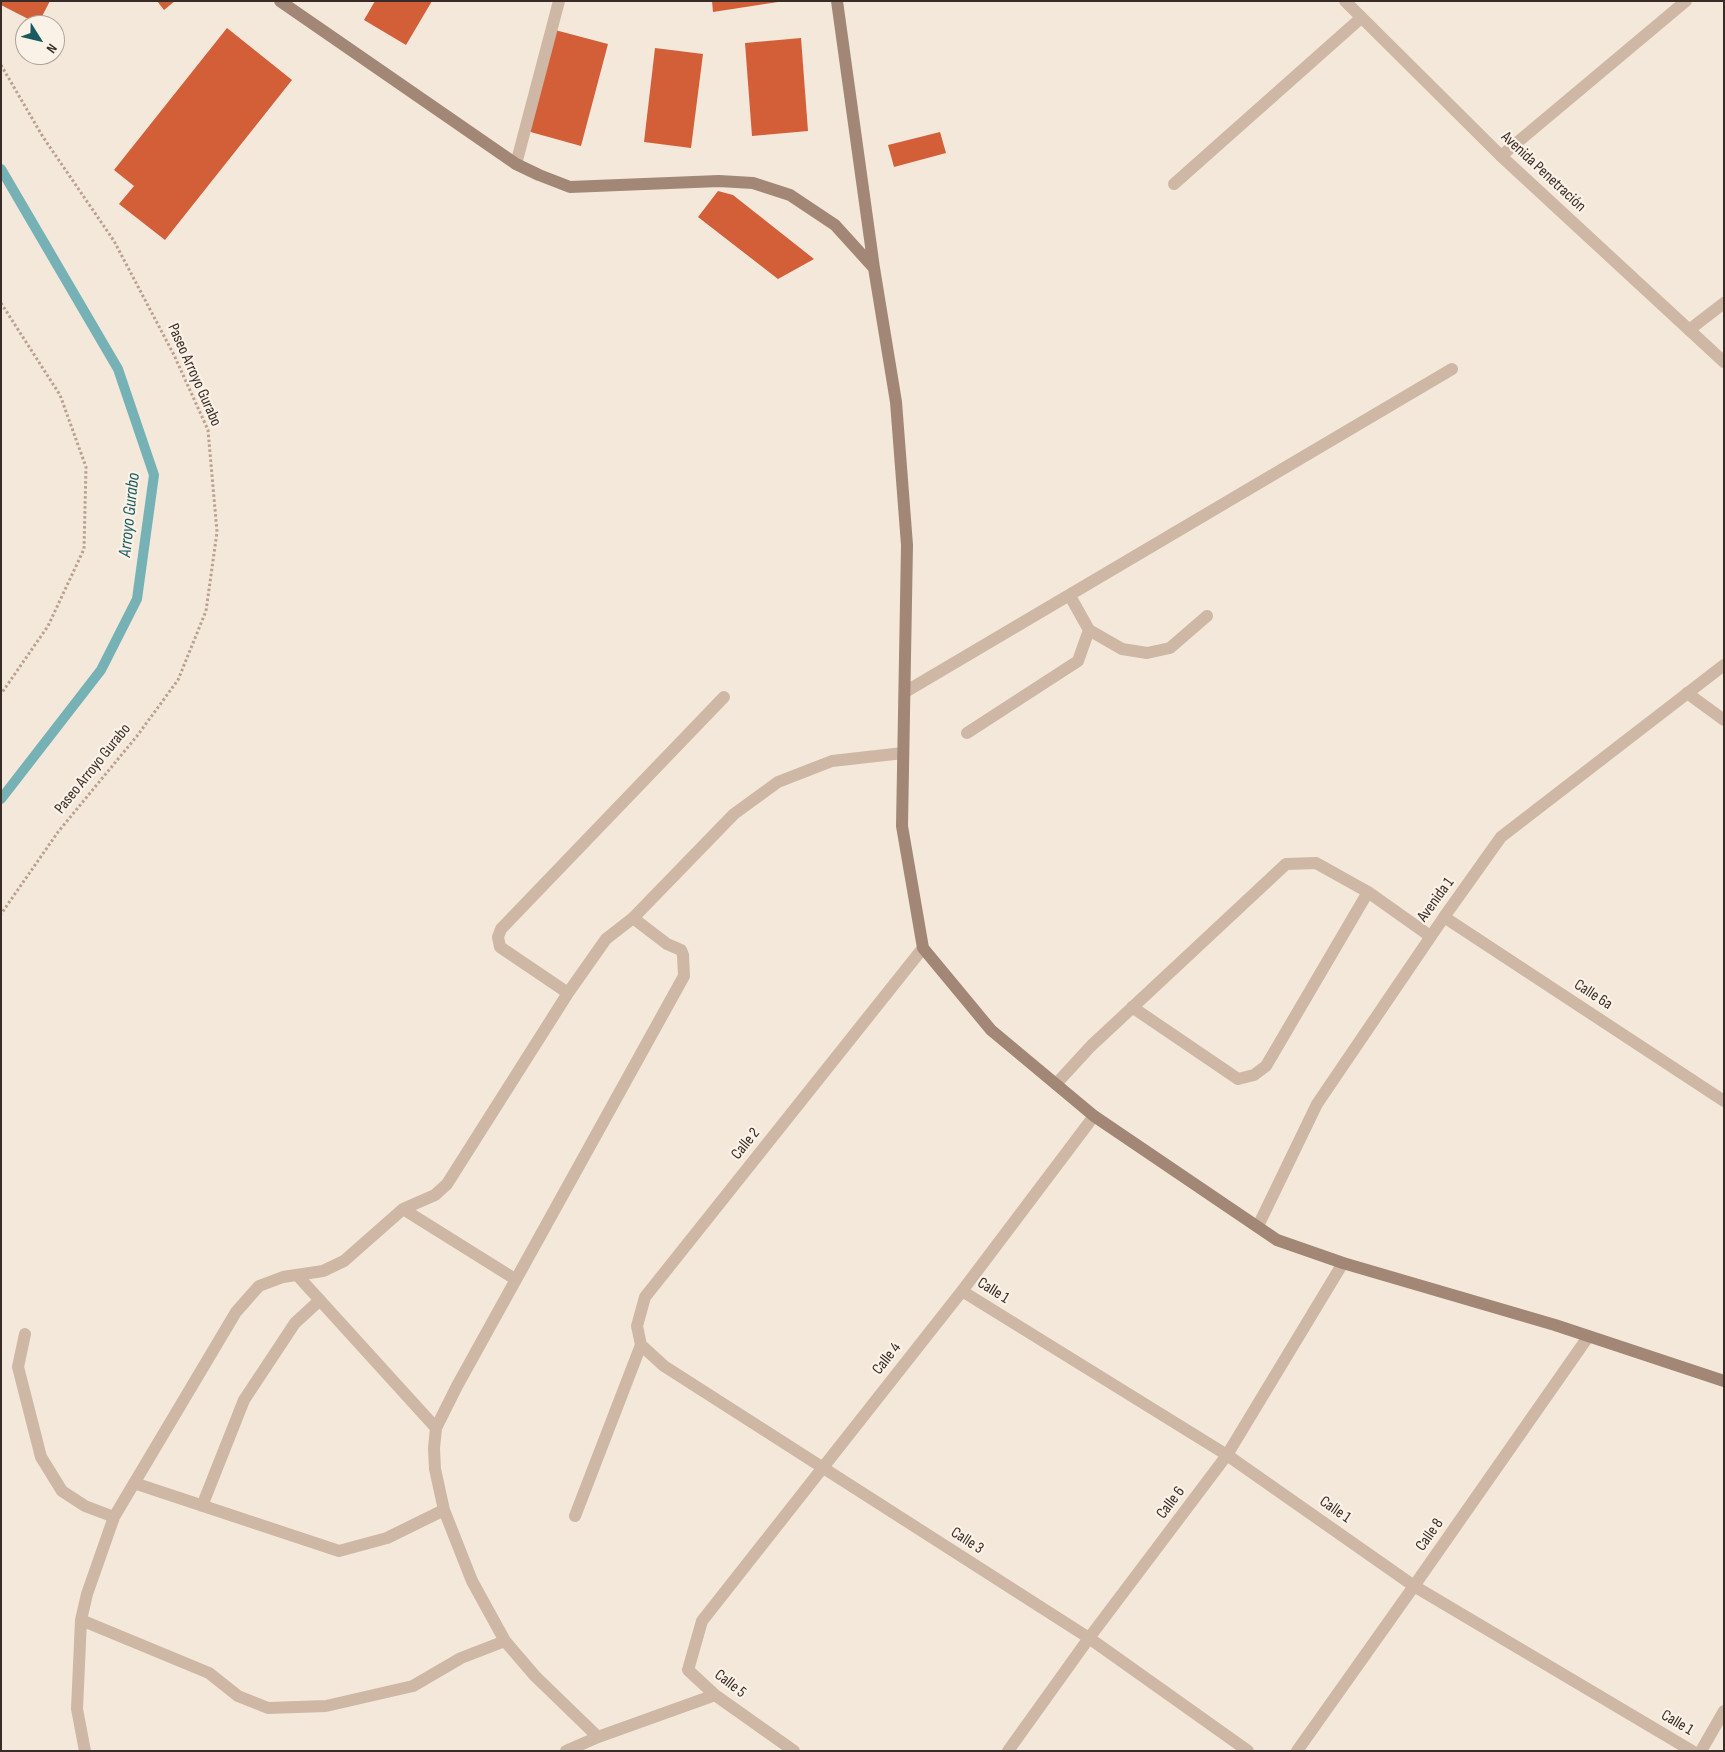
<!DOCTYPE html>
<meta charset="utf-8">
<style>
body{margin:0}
#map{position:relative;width:1725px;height:1752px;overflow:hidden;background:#f4e8da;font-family:"Sofia Sans Condensed",sans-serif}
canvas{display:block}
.frame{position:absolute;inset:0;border:2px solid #392c27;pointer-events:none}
.north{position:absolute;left:15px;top:15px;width:50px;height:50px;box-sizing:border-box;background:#fbf2e7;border:1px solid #ada39a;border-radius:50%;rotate:126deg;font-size:14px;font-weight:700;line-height:20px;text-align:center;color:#392c27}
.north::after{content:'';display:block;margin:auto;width:18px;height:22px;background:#185a5f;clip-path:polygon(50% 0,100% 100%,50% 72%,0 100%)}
</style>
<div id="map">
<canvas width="1725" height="1752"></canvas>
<div class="frame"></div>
<div class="north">N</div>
</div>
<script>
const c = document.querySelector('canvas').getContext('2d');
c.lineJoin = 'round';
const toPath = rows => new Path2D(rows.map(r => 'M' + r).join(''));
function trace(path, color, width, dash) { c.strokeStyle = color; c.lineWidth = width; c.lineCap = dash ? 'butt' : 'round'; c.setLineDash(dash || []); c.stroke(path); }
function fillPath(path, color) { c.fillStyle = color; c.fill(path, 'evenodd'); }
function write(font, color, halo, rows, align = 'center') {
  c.font = font + ' "Sofia Sans Condensed",sans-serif'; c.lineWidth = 4.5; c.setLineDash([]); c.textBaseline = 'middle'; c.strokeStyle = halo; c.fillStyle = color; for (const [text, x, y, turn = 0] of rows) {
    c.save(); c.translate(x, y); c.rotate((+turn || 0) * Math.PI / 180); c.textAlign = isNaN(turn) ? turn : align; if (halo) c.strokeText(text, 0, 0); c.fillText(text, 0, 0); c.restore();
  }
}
trace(toPath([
 [1,169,118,369,154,475,137,599,101,670,1,799]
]), '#76b2b5', 10);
fillPath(toPath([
 [1,1,50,1,38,24,1,5],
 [157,1,175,1,164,10],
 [375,1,432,1,406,45,364,20],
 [712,1,778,1,778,2,713,12],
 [227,28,292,80,165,240,119,204,134,186,114,170],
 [555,30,608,44,581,146,527,131],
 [801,38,808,131,752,136,745,43],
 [655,48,703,54,691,148,644,142],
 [940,132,946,153,894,167,888,145],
 [718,191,733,195,814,259,778,279,698,217]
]), '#d35f39');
trace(toPath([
 [1,65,43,137,114,241,174,355,208,430,217,532,206,611,178,680,137,736,58,832,1,914],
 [1,303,60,395,86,467,84,549,48,626,1,694]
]), '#baa18f', 3, [2.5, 2.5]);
trace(toPath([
 [1501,156,1686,1],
 [1089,630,1122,649,1147,653,1170,648,1207,616],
 [967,733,1078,661,1089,630,1070,596],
 [1132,1007,1238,1079,1254,1075,1266,1066,1368,892],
 [1056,1084,1091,1046,1286,864,1316,863,1368,892,1430,936],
 [575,1516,641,1345]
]), '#ceb7a5', 12);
trace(toPath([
 [1345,1,1501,156,1724,362],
 [516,164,559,1],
 [1174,184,1361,18],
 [1689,330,1724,303],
 [905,692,1452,369],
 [1687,693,1724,720],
 [1444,917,1724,1101],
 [633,918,734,814,778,782,832,761,903,753],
 [923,948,645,1297,637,1326,641,1345,664,1366,1089,1638,1248,1751],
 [568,993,500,947,498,937,501,929,724,697],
 [403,1209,515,1279],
 [1258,1226,1317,1104,1444,917,1501,837,1724,665],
 [297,1275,436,1428],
 [962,1291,1227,1455,1414,1586,1692,1751],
 [25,1334,18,1367,41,1457,62,1491,85,1506,114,1517],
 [134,1483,339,1551,387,1538,444,1510],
 [202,1506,244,1400,295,1323,320,1300],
 [81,1620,209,1673,238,1696,268,1708,326,1706,413,1686,461,1658,505,1641],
 [85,1751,77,1709,81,1620,87,1594,114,1517,236,1312,259,1286,283,1277,323,1271,344,1261,403,1209,435,1195,447,1184,568,993,606,939,633,918,667,944,681,950,683,955,684,976,457,1386,436,1428,434,1448,435,1469,444,1510,472,1581,505,1641,535,1676,598,1737],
 [566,1751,598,1737,715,1695],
 [794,1751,715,1695,688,1670,702,1621,962,1291,1094,1116],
 [1008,1751,1089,1638,1227,1455,1343,1263],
 [1297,1751,1414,1586,1588,1337],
 [1701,1751,1724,1711]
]), '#ceb7a5', 12);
trace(toPath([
 [280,1,516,164,539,175,570,187,719,181,753,183,790,195,835,225,874,268],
 [837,1,874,268,896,402,907,545,902,826,923,948,991,1030,1094,1116,1277,1240,1343,1263,1555,1325,1724,1381]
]), '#a28676', 12);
write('16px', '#392c27', '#fbf2e7', [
 ["Avenida Penetración",1543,172,43],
 ["Paseo Arroyo Gurabo",194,375,66],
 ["Paseo Arroyo Gurabo",93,769,-51],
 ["Avenida 1",1436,900,-54],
 ["Calle 6a",1593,995,33],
 ["Calle 2",746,1144,-51],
 ["Calle 1",993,1291,32],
 ["Calle 4",887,1359,-52],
 ["Calle 6",1171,1503,-53],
 ["Calle 1",1335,1510,35],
 ["Calle 8",1430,1535,-55],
 ["Calle 3",967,1541,33],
 ["Calle 5",730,1684,38],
 ["Calle 1",1677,1723,31]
]);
write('italic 18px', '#185a5f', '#fbf2e7', [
 ["Arroyo Gurabo",130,515,-84]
]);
</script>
